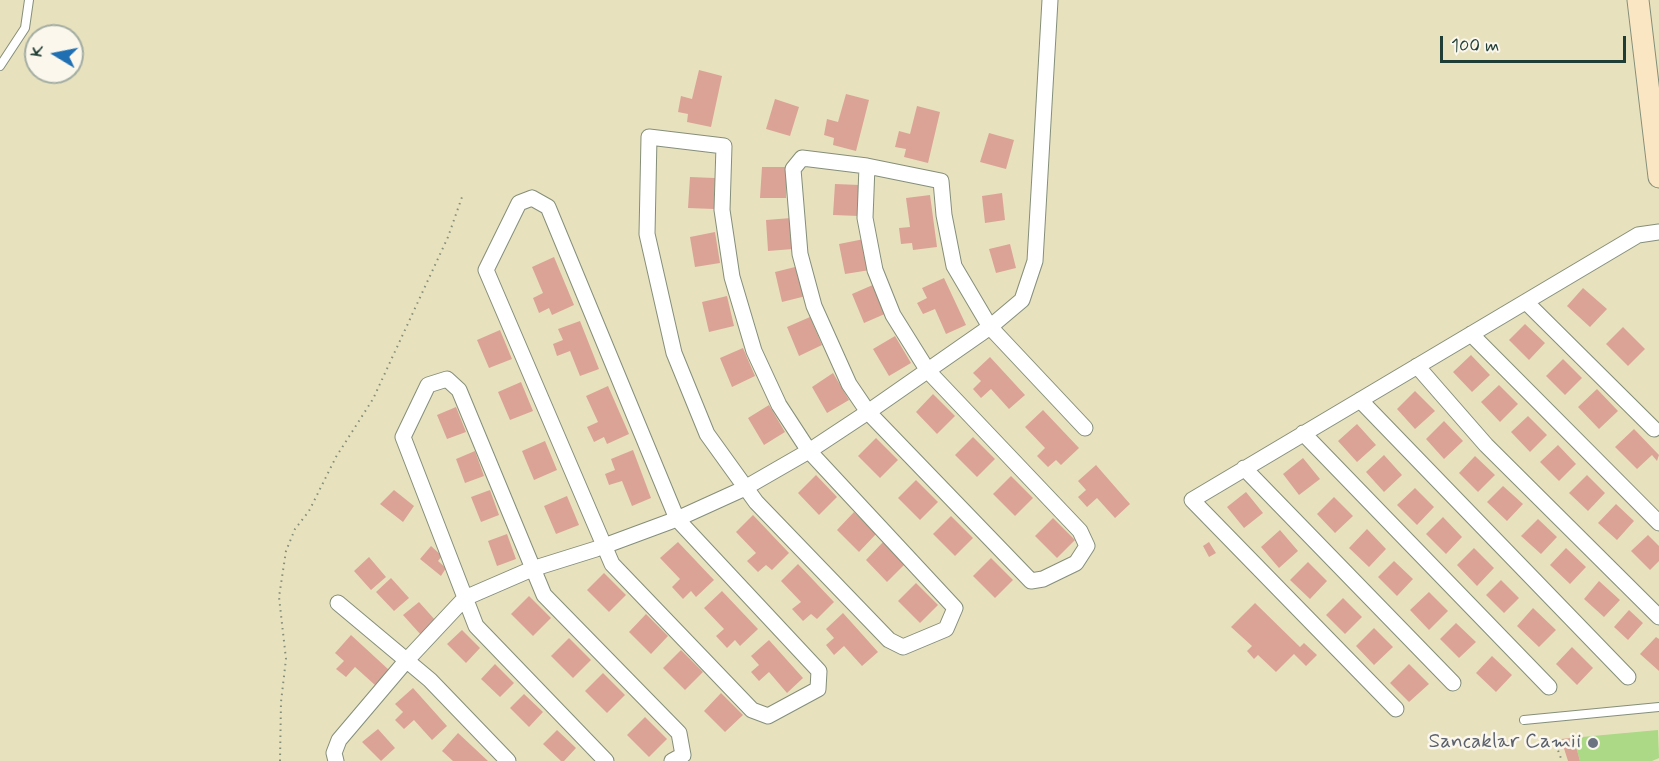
<!DOCTYPE html>
<style>
body{margin:0}
#map{position:relative;width:1659px;height:761px;overflow:hidden;background:#e8e1be;font-family:Mynerve,sans-serif}
canvas{display:block}
.north{position:absolute;left:24px;top:24px;width:60px;height:60px;box-sizing:border-box;background:#fbf7ec;border:2px solid #a3ada2;border-radius:50%;rotate:280deg;font-size:16px;font-weight:700;line-height:24px;text-align:center;color:#1f3d34}
.north::after{content:'';display:block;margin:auto;width:21px;height:27px;background:#1f6fb2;clip-path:polygon(50% 0,100% 100%,50% 72%,0 100%)}
.scale{position:absolute;left:1440px;top:36px;width:186px;height:27px;box-sizing:border-box;border:3px solid #1f3d34;border-top:0;padding-left:8px;font-size:18px;line-height:21px;white-space:nowrap;color:#1f3d34;-webkit-text-stroke:4px #fbf7ec;paint-order:stroke}
</style>
<div id="map">
<canvas width="1659" height="761"></canvas>
<div class="north">K</div>
<div class="scale">100 m</div>
</div>
<script>
const c = document.querySelector('canvas').getContext('2d');
c.lineJoin = 'round';
function fillPath(path, color) { c.fillStyle = color; c.fill(path, 'evenodd'); }
const toPath = rows => new Path2D(rows.map(r => 'M' + r).join(''));
function trace(path, color, width, dash) { c.strokeStyle = color; c.lineWidth = width; c.lineCap = dash ? 'butt' : 'round'; c.setLineDash(dash || []); c.stroke(path); }
function write(font, color, halo, rows, align = 'center') {
  c.font = font + ' Mynerve,sans-serif'; c.lineWidth = 5; c.setLineDash([]); c.textBaseline = 'middle'; c.strokeStyle = halo; c.fillStyle = color; for (const [text, x, y, turn = 0] of rows) {
    c.save(); c.translate(x, y); c.rotate((+turn || 0) * Math.PI / 180); c.textAlign = isNaN(turn) ? turn : align; if (halo) c.strokeText(text, 0, 0); c.fillText(text, 0, 0); c.restore();
  }
}
fillPath(toPath([
 [1658,730,1659,758,1652,761,1580,761,1577,750,1571,738]
]), '#abd986');
fillPath(toPath([
 [699,70,722,76,711,127,687,122,688,114,678,112,681,96,692,99],
 [846,94,869,100,856,151,833,145,834,138,824,135,827,119,838,122],
 [775,99,799,107,790,136,766,129],
 [917,106,940,112,928,163,904,157,906,149,895,147,899,131,910,134],
 [989,133,1014,140,1006,169,980,162],
 [762,167,787,167,786,198,760,198],
 [690,177,715,178,714,209,688,208],
 [835,184,860,185,859,216,833,215],
 [1002,193,1005,220,985,223,982,196],
 [930,195,937,247,913,250,912,243,901,244,899,228,910,227,906,198],
 [791,218,793,249,768,251,766,220],
 [715,232,720,263,695,267,690,237],
 [864,239,870,270,845,274,839,244],
 [1010,244,1016,268,996,273,989,249],
 [554,257,574,305,552,315,549,308,539,313,533,298,543,293,532,267],
 [799,266,806,296,782,302,775,272],
 [944,278,966,325,946,334,935,309,923,314,917,303,927,298,922,288],
 [875,284,887,313,864,323,852,294],
 [1583,288,1607,309,1590,327,1567,306],
 [727,296,734,326,709,332,702,302],
 [810,317,822,345,799,356,787,327],
 [580,321,599,369,580,376,570,351,557,356,553,344,563,340,558,329],
 [1525,324,1545,343,1529,360,1509,340],
 [1623,327,1645,349,1628,366,1606,344],
 [500,330,512,359,489,368,477,340],
 [895,336,911,363,889,376,873,349],
 [743,348,755,376,732,387,720,358],
 [1471,355,1490,375,1472,392,1453,372],
 [990,357,1025,395,1009,409,991,389,981,398,973,389,981,381,973,373],
 [1563,359,1582,378,1565,395,1546,376],
 [833,373,849,400,827,413,812,387],
 [521,382,533,411,510,420,498,392],
 [1499,385,1518,404,1500,422,1481,402],
 [608,386,629,434,607,444,604,437,594,442,587,427,598,422,586,396],
 [1597,389,1618,411,1599,429,1578,407],
 [1415,391,1435,411,1415,429,1397,409],
 [933,394,955,416,937,434,916,412],
 [769,405,785,432,764,445,748,418],
 [456,407,466,432,447,439,437,415],
 [1043,410,1079,448,1061,465,1056,460,1048,467,1037,456,1045,448,1025,427],
 [1528,416,1547,435,1530,452,1511,432],
 [1444,421,1463,441,1444,459,1426,439],
 [1357,424,1376,445,1357,462,1338,441],
 [1634,429,1659,455,1657,461,1652,455,1637,469,1615,447],
 [973,437,995,459,977,477,955,455],
 [876,438,898,460,880,478,858,456],
 [545,441,557,470,534,480,522,451],
 [1558,445,1576,464,1559,481,1540,462],
 [633,450,651,498,632,506,622,481,609,485,605,474,615,470,611,459],
 [475,451,484,476,465,483,456,459],
 [1384,455,1402,475,1384,492,1366,472],
 [1475,456,1495,475,1478,492,1459,473],
 [1303,458,1320,479,1299,495,1283,474],
 [1096,465,1130,504,1115,518,1097,498,1087,507,1078,497,1086,490,1078,481],
 [816,475,837,497,819,515,798,493],
 [1587,475,1605,493,1588,511,1569,493],
 [1011,476,1033,498,1015,516,993,494],
 [916,480,938,502,920,520,898,498],
 [1503,486,1523,504,1507,521,1487,502],
 [1415,488,1434,507,1417,525,1397,505],
 [394,490,414,506,403,522,380,504],
 [490,490,499,515,481,522,471,497],
 [1246,492,1263,513,1244,528,1227,507],
 [567,496,579,525,556,534,544,506],
 [1334,497,1353,516,1335,533,1317,514],
 [1616,504,1634,521,1617,540,1598,523],
 [854,512,876,534,859,552,837,530],
 [753,515,789,553,772,570,766,565,758,572,747,561,756,553,736,532],
 [951,516,973,538,955,556,933,534],
 [1443,517,1462,537,1446,554,1426,534],
 [1053,518,1075,540,1057,558,1035,536],
 [1538,519,1557,537,1541,554,1521,536],
 [1367,529,1386,549,1369,567,1349,548],
 [1280,530,1298,551,1279,568,1261,547],
 [507,534,516,559,497,566,488,541],
 [1648,535,1659,546,1659,561,1650,570,1631,551],
 [678,542,714,580,696,597,691,591,683,599,672,587,680,579,660,558],
 [883,542,905,564,887,582,866,560],
 [1209,542,1216,553,1209,557,1203,546],
 [431,546,442,556,438,561,446,568,441,576,420,559],
 [1474,548,1494,568,1477,586,1457,565],
 [1566,548,1586,567,1570,584,1550,565],
 [369,557,386,577,371,590,354,571],
 [991,558,1013,580,995,598,973,576],
 [1394,561,1413,579,1397,596,1378,577],
 [1308,562,1327,581,1310,599,1290,580],
 [798,564,834,602,817,619,811,614,803,621,792,609,801,602,781,581],
 [604,573,626,595,609,612,587,590],
 [391,578,409,598,394,611,376,592],
 [1501,580,1519,598,1504,613,1486,595],
 [1599,581,1620,600,1604,617,1584,599],
 [916,583,938,605,920,623,898,601],
 [722,591,758,629,740,646,735,640,727,648,716,636,724,629,704,608],
 [1429,592,1448,611,1429,630,1410,610],
 [529,596,551,618,533,636,511,614],
 [1343,598,1362,617,1345,634,1326,615],
 [419,602,436,621,421,635,403,615],
 [1255,603,1300,647,1304,643,1317,655,1306,666,1294,654,1276,672,1258,655,1254,659,1247,651,1252,646,1231,627],
 [1533,608,1556,630,1539,647,1517,626],
 [1629,610,1643,623,1628,640,1614,627],
 [843,613,878,652,862,666,844,646,834,655,826,645,834,638,826,629],
 [646,614,668,636,651,654,629,632],
 [1456,623,1476,642,1459,658,1440,639],
 [1374,628,1393,647,1374,665,1356,646],
 [462,630,480,648,466,663,447,644],
 [351,635,389,670,375,685,355,667,346,677,336,669,344,661,335,653],
 [1656,637,1659,639,1659,671,1640,654],
 [569,638,591,660,573,678,551,656],
 [769,640,803,678,787,693,769,672,759,681,751,672,759,665,751,656],
 [1572,647,1593,668,1577,685,1556,664],
 [681,650,703,672,685,690,663,668],
 [1492,656,1512,675,1496,692,1476,673],
 [495,664,514,683,500,697,481,679],
 [1409,664,1429,684,1409,702,1390,683],
 [603,673,625,695,607,713,585,691],
 [413,688,447,726,432,740,414,720,404,729,395,720,403,712,395,704],
 [721,693,743,715,725,732,704,711],
 [524,694,543,712,529,727,510,708],
 [645,717,667,739,649,757,627,735],
 [378,729,395,748,381,761,362,742],
 [557,730,576,748,564,761,561,761,543,744],
 [458,733,488,761,453,761,442,751],
 [1571,738,1577,750,1580,761,1568,761,1561,739]
]), '#dba396');
const service = toPath([
 [0,66,25,28,29,0],
 [1524,720,1659,707]
]);
const minor = toPath([
 [649,137,724,146,722,210,732,277,754,351,779,405,809,451,955,608,946,629,903,647,889,640,756,502,707,434,674,353,647,234,649,137],
 [867,166,865,218,875,270,893,315,928,371,1080,531,1087,546,1076,563,1043,579,1031,581,868,412,849,384,814,306,800,254,793,169,802,158,867,166,941,181,944,215,954,266,990,327,1085,428],
 [532,198,548,207,677,519,819,671,818,689,768,716,752,710,612,564,486,270,519,203,532,198],
 [1526,302,1654,429],
 [1471,334,1659,523],
 [1417,366,1486,445,1659,617],
 [1360,400,1628,677],
 [1303,433,1549,687],
 [1244,468,1453,683],
 [338,603,430,680,508,761],
 [1396,709,1192,500,1638,235,1659,232],
 [336,761,334,753,339,740,406,661,465,598,532,569,596,549,677,519,743,489,809,451,868,412,990,327,1022,300,1035,261,1050,0],
 [606,761,476,626,403,437,428,385,447,379,459,390,544,595,679,733,683,755,672,761]
]);
const secondary = toPath([
 [1638,0,1659,177]
]);
trace(service, '#848f79', 10);
trace(minor, '#848f79', 17);
trace(secondary, '#848f79', 23);
trace(toPath([
 [1556,745,1562,761],
 [280,761,281,702,286,659,279,597,286,551,295,529,309,511,336,457,373,399,448,237,462,197]
]), '#848f79', 2, [1.5, 4.5]);
trace(service, '#fff', 8);
trace(minor, '#fff', 15);
trace(secondary, '#fbe6c3', 21);
for (const [x, y, r, color] of [
 [1593,743,6,"#6b7280"]
]) { const dot = new Path2D(); dot.arc(x, y, r, 0, 2 * Math.PI); c.fillStyle = color; c.fill(dot); trace(dot, '#fbf7ec', 2); }
write('21px', '#5b616d', '#fbf7ec', [
 ["Sancaklar Camii",1581,743]
], 'right');
</script>
